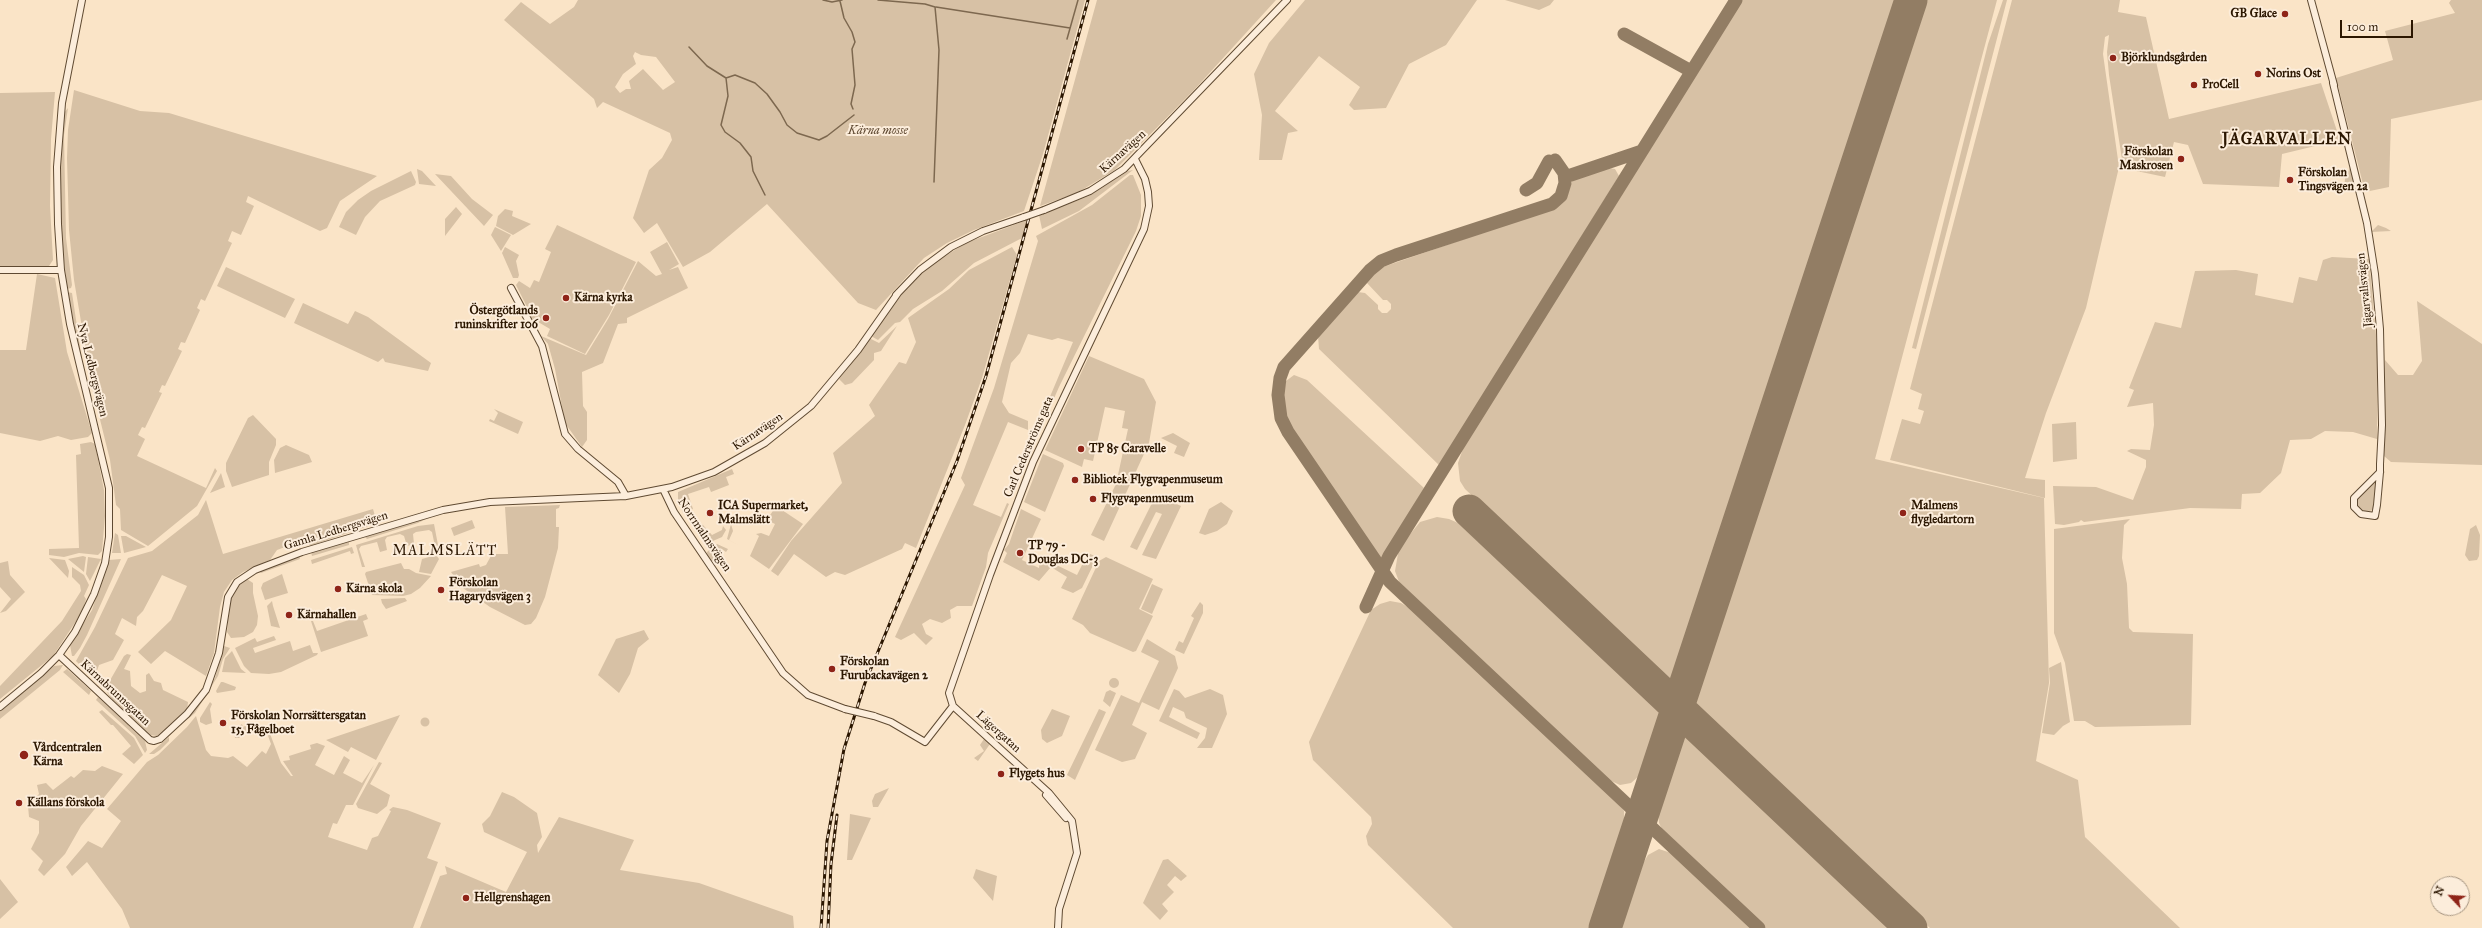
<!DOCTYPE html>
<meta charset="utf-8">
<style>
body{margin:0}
#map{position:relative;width:2482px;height:928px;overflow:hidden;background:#fae4c7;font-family:"IM FELL Great Primer",serif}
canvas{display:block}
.north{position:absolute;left:2430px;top:876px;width:40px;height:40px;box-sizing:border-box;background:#fceddb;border:1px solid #a89783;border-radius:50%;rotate:295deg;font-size:11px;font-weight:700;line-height:16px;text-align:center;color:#2b1600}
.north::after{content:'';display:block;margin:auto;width:14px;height:18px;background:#8f2418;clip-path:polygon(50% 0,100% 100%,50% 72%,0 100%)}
.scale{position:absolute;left:2340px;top:20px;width:73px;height:18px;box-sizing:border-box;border:2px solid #2b1600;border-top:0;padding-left:5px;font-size:12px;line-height:14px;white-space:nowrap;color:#2b1600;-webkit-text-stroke:3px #fceddb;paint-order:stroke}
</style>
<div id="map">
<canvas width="2482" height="928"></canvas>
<div class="north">N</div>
<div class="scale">100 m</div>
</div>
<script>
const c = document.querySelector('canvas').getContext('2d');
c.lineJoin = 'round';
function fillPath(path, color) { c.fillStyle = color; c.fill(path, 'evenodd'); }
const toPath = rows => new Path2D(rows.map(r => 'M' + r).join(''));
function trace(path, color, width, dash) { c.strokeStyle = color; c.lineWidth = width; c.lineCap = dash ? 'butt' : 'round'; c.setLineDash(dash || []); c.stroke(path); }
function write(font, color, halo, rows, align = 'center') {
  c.font = font + ' "IM FELL Great Primer",serif'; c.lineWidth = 4; c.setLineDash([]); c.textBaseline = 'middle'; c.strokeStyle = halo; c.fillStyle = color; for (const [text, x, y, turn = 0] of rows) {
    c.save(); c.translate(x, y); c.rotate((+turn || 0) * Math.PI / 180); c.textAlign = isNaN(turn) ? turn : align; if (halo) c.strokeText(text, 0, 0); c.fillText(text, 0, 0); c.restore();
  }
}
fillPath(toPath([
 [578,0,1085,0,1043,154,1024,211,974,230,947,243,924,258,876,310,858,303,767,204,710,252,683,267,657,223,644,233,633,218,649,170,662,158,672,140,670,133,603,102,597,108,594,99,504,20,521,2,550,24,574,7],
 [635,52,641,55,656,57,675,82,663,90,643,69,629,81,631,89,626,89,620,93,615,87,623,74,636,64,633,56],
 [1097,0,1276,0,1194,90,1115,170,1077,193,1040,206],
 [1305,0,1477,0,1446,45,1409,64,1386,108,1354,110,1349,105,1360,87,1319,56,1275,111,1298,131,1288,133,1282,160,1259,160,1262,115,1254,74,1269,43],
 [1505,0,1554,0,1550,5,1539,10],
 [1741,0,1896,0,1671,684,1465,489,1460,481,1458,463,1465,443],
 [1927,0,1997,0,1875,459,2044,498,2049,683,2036,761,2078,780,2085,837,2180,928,1930,928,1694,705],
 [2003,0,2007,0,1916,349,1912,348,1988,44],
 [2012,0,2120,0,2118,12,2146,17,2169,119,2321,83,2340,140,2282,154,2279,187,2203,184,2188,145,2174,142,2165,177,2127,169,2123,166,2109,75,2107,52,2109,35,2105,37,2103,54,2119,167,2086,308,2046,413,2025,478,2045,480,2045,498,1890,460,1902,419,1920,424,1924,411,1918,409,1922,394,1910,389],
 [2451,0,2482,0,2482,100,2391,119,2389,187,2365,192,2336,78,2393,60,2385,31,2455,13,2449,3],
 [74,90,140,111,169,113,377,176,340,201,327,228,320,231,248,196,246,202,254,206,241,235,232,231,228,241,232,243,205,301,201,299,197,308,200,310,185,343,181,342,178,349,182,351,165,386,162,385,159,392,162,393,145,428,142,427,138,435,145,439,137,456,206,488,215,468,217,471,197,506,148,546,121,530,120,509,116,505,110,460,92,387,74,280,69,230,67,158,68,130],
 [55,92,51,139,50,206,53,260,49,266,0,267,0,93],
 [68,108,64,135,66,238,72,285,71,288,67,289,62,242,60,184,64,113],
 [2351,165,2354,185,2351,190,2346,190,2344,189,2345,179],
 [1609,168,1615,169,1619,176,1440,466,1319,349,1318,336,1358,292,1365,293,1378,305,1378,309,1382,313,1387,313,1391,309,1391,304,1387,300,1383,300,1367,283,1367,281,1380,268,1551,209,1564,198,1573,180],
 [417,169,422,171,436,186,419,184],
 [1133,170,1079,211,1042,229,1039,215,1089,196,1128,171],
 [411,171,416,182,415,185,380,201,365,217,356,235,339,227,346,212,358,200,371,191],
 [435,174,451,176,472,199,493,215,484,226],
 [1130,175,1133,175,1141,195,1141,216,1136,231,1059,387,1022,471,1020,468,1073,342,1058,338,1052,340,1028,334,1020,353,1011,363,1002,402,1009,413,1028,421,1028,430,1008,422,973,505,1001,517,1007,503,1009,504,988,553,986,567,972,606,957,606,950,610,951,618,942,623,930,619,922,624,926,634,933,638,926,645,914,633,901,640,895,637,965,485,961,478,994,388,1038,241,1036,236,1092,205],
 [456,207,462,214,445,236,445,219],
 [505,209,513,211,512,216,531,224,513,235,496,226,498,216],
 [1027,220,1022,238,974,263,942,291,913,309,900,322,895,323,878,340,871,336,908,286,934,263,966,243],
 [557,225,636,262,609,315,585,354,547,336,550,329,528,316,528,309,516,285,519,281,530,288,534,280,539,282,551,252,545,249],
 [2378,225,2386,228,2391,231,2371,232],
 [495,227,511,235,501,251,491,235],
 [667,242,679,264,669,270,678,267,688,288,627,318,627,323,618,324,603,363,582,372,583,406,587,412,587,440,582,447,565,423,555,369,548,344,541,336,586,355,608,319,638,261,656,276,662,274,650,252],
 [505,247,519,255,516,261,519,275,518,278,513,278,502,253],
 [1012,247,1017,255,982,378,965,425,916,548,905,543,902,549,845,575,835,572,826,577,794,554,778,576,771,571,791,541,842,483,833,453,875,416,869,405,899,362,906,364,916,342,908,318,949,289,969,270],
 [2332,257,2369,259,2377,346,2377,439,2353,432,2325,431,2311,439,2290,440,2281,473,2260,493,2242,494,2241,509,2190,508,2084,522,2081,520,2079,522,2064,525,2055,524,2053,486,2096,487,2133,500,2146,467,2146,460,2127,451,2131,449,2150,450,2154,425,2153,403,2127,407,2134,390,2129,388,2155,322,2181,328,2195,271,2236,270,2258,274,2255,295,2293,303,2299,277,2317,281,2323,260],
 [226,267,295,299,285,318,217,286],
 [37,274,55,278,67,352,92,433,88,437,71,440,58,436,40,441,0,433,0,350,26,350],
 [67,292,72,293,82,360,80,358],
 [2417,301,2482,344,2482,465,2391,462,2384,456,2385,360,2398,375,2413,375,2422,361],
 [303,303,348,324,355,311,368,317,431,363,428,371,385,362,383,358,378,362,294,323],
 [897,326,881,351,874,353,874,360,852,383,845,385,839,379,869,338,879,343],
 [1089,356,1144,379,1156,402,1149,443,1104,541,1091,535,1116,484,1128,429,1122,428,1125,411,1105,407,1093,461,1084,459,1082,467,1045,450],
 [1294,375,1307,380,1424,488,1382,560,1377,557,1293,431,1286,416,1283,393,1286,381],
 [494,409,523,422,518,434,489,421,490,419,494,421,498,413],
 [253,415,276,439,276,445,269,462,269,475,232,487,226,471,226,463,248,418],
 [2076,422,2077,459,2053,462,2052,424],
 [1173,433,1190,443,1184,457,1174,453,1177,446,1161,438],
 [91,442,95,444,104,490,105,516,102,551,98,555,79,553,64,557,49,555,49,549,79,548,76,455,81,454,80,444],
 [286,445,309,455,312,462,275,473,274,460,280,448],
 [1043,454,1063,463,1064,466,1045,512,1024,502],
 [732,469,734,474,726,477,729,485,711,492,709,487,688,494,693,509,683,513,678,501,678,492],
 [221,473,225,487,210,493],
 [2376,481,2373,509,2369,512,2364,512,2356,507,2356,498],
 [1156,495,1181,506,1156,559,1142,555,1162,514,1156,512,1137,550,1130,547],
 [206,500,223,554,373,509,377,523,310,546,308,542,301,541,277,550,270,560,243,572,232,580,224,592,220,607,214,653,206,676,165,651,151,664,138,652,171,620,187,586,162,575,143,611,137,617,136,626,122,618,115,634,124,640,113,660,99,665,94,679,76,661,95,627,128,558,152,551,198,515],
 [1221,502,1233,511,1227,524,1217,531,1205,535,1199,533,1209,509],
 [560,505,559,508,556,509,556,527,559,527,558,548,545,597,536,618,531,624,525,625,490,607,463,588,451,572,479,564,480,567,486,565,492,554,508,554,505,507],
 [776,506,803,524,769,569,750,556,759,536,756,534,761,533,769,536,775,524,767,520],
 [1021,509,1041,519,1022,560,1039,568,1040,557,1077,575,1088,553,1097,557,1082,588,1073,593,1061,588,1067,577,1051,567,1039,581,1003,562,1007,553,1004,550,1009,544],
 [1437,517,1449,519,1458,523,1661,712,1640,775,1631,783,1620,785,1609,780,1401,587,1395,571,1399,548,1420,522],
 [428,518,418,523,367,539,365,537],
 [689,518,703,525,712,535,722,530,723,526,726,530,722,537,706,544],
 [2130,519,2124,525,2122,558,2127,584,2129,628,2133,632,2193,634,2191,725,2095,727,2085,721,2074,721,2065,663,2054,633,2054,529],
 [472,520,475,528,454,536,451,528],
 [434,524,438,545,436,551,432,532,429,530,416,532,413,534,414,544,407,546,404,536,400,534,387,537,385,540,387,550,380,552,377,542,361,546,359,549,365,567,362,567,356,545,418,526],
 [731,524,733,531,729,540,740,546,727,539],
 [2476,525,2480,535,2479,556,2477,560,2469,561,2465,555,2470,529],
 [115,533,118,535,121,553,112,553],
 [121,536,126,536,146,547,124,553],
 [349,542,349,545,312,556,311,552],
 [717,544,728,549,726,552,722,549,711,563,706,555,707,552],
 [352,547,354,553,351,554,350,551,312,564,311,560,314,559],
 [436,555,439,559,431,574,419,572,422,559],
 [83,556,86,557,84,572,68,559],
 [299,556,300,559,261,573,259,571],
 [88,557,101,559,90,581,86,574],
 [1106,557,1153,579,1139,609,1153,616,1136,651,1133,652,1090,633,1083,625,1072,619,1099,561],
 [49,558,65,560,69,571,68,578],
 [121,559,87,635,80,648,74,656,72,656,70,645,92,610,109,560],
 [8,561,10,575,25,592,6,611,0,613,11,599,0,587,0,563],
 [401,563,404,569,409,569,416,573,431,576,420,588,411,594,403,596,372,595,365,574,366,572],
 [72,567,84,575,89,585,84,596,86,599,82,612,53,656,0,699,0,686,62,621,81,591,80,585,72,577],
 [282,574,288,593,265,600,261,588,263,583],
 [247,579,253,583,253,593,258,616,257,625,253,632,244,637,231,638,227,632,230,598,240,584],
 [1152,584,1163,589,1152,614,1141,609],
 [405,598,407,601,386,609,382,603,381,599],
 [272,601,273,606,280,628,271,626,267,606],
 [1390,601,1401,603,1411,609,1619,803,1624,811,1624,821,1589,928,1453,928,1368,845,1366,836,1372,824,1371,817,1313,760,1309,742,1371,610,1380,604],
 [1200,602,1203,605,1203,613,1184,654,1175,650,1179,641,1183,643,1194,618,1191,616],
 [366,614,368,619,363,621,368,636,321,652,311,621,313,621,317,631],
 [644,630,649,639,638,648,630,674,619,693,598,675,616,639],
 [274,636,276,640,253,648,255,653,290,641,293,651,310,645,313,653,318,653,317,655,281,672,269,674,251,673,244,666,235,648,255,638,257,642],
 [1147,639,1175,656,1178,668,1159,710,1142,702,1132,725,1147,733,1135,759,1122,762,1095,750,1121,695,1139,703,1159,661,1141,652],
 [224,646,230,648,223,659,218,676,195,713,188,719,215,678],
 [232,651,241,669,246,673,222,672,225,658],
 [127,654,131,655,124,669,130,671,131,686,140,693,146,691,146,675,149,673,154,681,161,683,163,690,188,702,187,710,164,734,157,736,150,735,110,697,105,689,124,656],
 [2061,662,2070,722,2063,726,2054,735,2042,733,2050,683,2049,668],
 [63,665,60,670,0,719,0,711,54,666],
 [67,669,91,691,89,695,63,672],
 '1109 683a5 5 0 1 1 10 0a5 5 0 1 1-10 0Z',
 [221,682,223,682,236,687,235,690,217,693,216,691],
 [1174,689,1179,691,1185,698,1210,689,1223,695,1227,714,1212,748,1197,748,1205,738,1207,728,1186,718,1184,712,1173,707,1169,717,1200,733,1197,739,1159,721],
 [1110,690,1116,693,1110,707,1103,701,1106,692],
 [98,697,145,741,147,750,145,753,135,736,96,700],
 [210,702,212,704,210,709,212,723,206,725,200,722,200,718],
 [1052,709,1070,716,1062,736,1047,743,1042,739,1041,730],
 [1099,709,1106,712,1075,780,1067,775],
 [102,710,134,738,143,755,134,764,122,754,131,746,113,725,111,725,99,712],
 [400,715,376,760,351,747,348,752,326,740],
 [196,716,206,750,211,756,228,758,233,756,247,767,262,751,266,754,271,744,267,733,269,731,281,763,291,776,293,776,283,761,290,760,289,756,311,749,310,745,317,743,325,746,315,765,334,775,344,756,350,760,343,773,362,783,374,765,353,805,346,805,337,824,333,823,328,837,367,850,372,838,378,836,391,811,389,810,393,807,407,810,441,823,427,858,438,862,413,928,130,928,122,909,87,862,72,876,66,867,88,841,102,848,121,821,107,809,147,762,158,755,187,727],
 '420.5 722a4.5 4.5 0 1 1 9 0a4.5 4.5 0 1 1-9 0Z',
 [242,724,243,727,247,725,247,730,239,738,235,738,234,730],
 [1687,736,1890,928,1766,928,1662,829,1659,823,1658,812,1684,737],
 [169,737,169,741,160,750,154,754,149,754],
 [984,739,990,744,978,761,974,758,984,751,980,745],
 [379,762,382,763,370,784,390,795,387,806,377,814,358,808,356,804],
 [102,766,123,774,81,826,65,854,44,876,38,870,43,861,31,849,39,833,39,821,29,817,28,806,39,794,37,785,46,783,53,790,71,776,74,778,83,770,95,771],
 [889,788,878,807,873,807,872,801,875,794],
 [502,792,514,797,537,813,542,837,537,845,538,853,559,817,634,840,620,870,699,883,793,916,794,928,420,928,440,876,447,874,445,866,506,892,527,852,484,832,482,824,490,816],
 [850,814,871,818,852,860,847,860],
 [1659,849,1674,854,1753,928,1621,928,1642,865,1648,855],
 [1168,859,1187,876,1181,881,1175,876,1167,885,1174,892,1162,904,1168,911,1160,920,1143,903,1163,860],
 [976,869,997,876,993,901,973,878],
 [0,879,18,902,0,919]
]), '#d7c1a5');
trace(toPath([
 [823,0,832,2,842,0],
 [878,0,925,4,935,7,939,50,934,182],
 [840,1,844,18,852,32,855,42,852,49,855,85,851,104,853,109],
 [936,7,1070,28],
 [1067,39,1078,0],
 [689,47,707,66,726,78,728,96,721,125,725,132,740,143,751,157,753,171,765,195],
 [726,78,735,75,755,83,767,94,780,112,787,125,797,133,819,140,827,136,854,115]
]), '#7d684f', 1.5);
trace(toPath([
 [1624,34,1691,71],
 [1555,160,1564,173,1565,183,1561,196,1552,204,1396,255,1381,261,1370,270,1284,367,1280,378,1278,395,1281,418,1288,432,1390,582,1759,928],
 [1565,177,1642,151,1736,0],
 [1526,190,1537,183,1549,161],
 [1366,607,1389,556,1642,151]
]), '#927d64', 13);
trace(toPath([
 [1469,511,1911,928],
 [1605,928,1911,0]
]), '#927d64', 33);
const minor = toPath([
 [2311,0,2334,85],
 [2333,83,2367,223,2375,274,2380,329,2382,425,2380,464,2380,472,2377,505,2375,516,2361,514,2354,507,2354,498,2380,472],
 [1044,210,1090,191,1124,169,1287,0],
 [0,270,61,270],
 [511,288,542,346,565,434,578,449,618,482,626,496],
 [896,295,920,270,951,247,983,231,1024,217],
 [663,489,674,512,783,673,808,695,845,709],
 [59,655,150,740,154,741,160,739,187,714,206,690,219,653,228,597,237,582,255,570,302,552,443,510,490,502,626,496,672,487,714,472,765,443,811,406,858,350,898,293],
 [0,707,41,673,59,655,75,632,94,594,105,563,109,537,109,488,70,324,61,270,58,224,57,167,62,103,82,0],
 [874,716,891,722,925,742,953,706],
 [1046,795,1066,818],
 [1058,928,1059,909,1077,853,1072,821,1049,793,953,706,949,693,990,575,1033,462,1144,229,1149,206,1148,192,1145,179,1135,159]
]);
trace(minor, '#5f4a32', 8);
trace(minor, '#fceddb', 6);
const rail = toPath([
 [821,928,827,841,844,749,865,683,957,461,986,376,1088,0],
 [828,928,831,864,837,815]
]);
trace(rail, '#2b1600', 3);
trace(rail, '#fceddb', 1.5, [4.5]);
const minorBridge = toPath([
 [1024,217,1044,210],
 [845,709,874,716]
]);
trace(minorBridge, '#5f4a32', 8, []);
trace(minorBridge, '#fceddb', 6);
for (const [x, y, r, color] of [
 [2285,14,4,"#8f2418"],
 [2113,58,4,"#8f2418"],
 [2258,74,4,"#8f2418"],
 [2194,85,4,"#8f2418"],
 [2181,159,4,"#8f2418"],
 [2290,180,4,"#8f2418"],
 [566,298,4,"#8f2418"],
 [546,318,4,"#8f2418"],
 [1081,449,4,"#8f2418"],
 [1075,480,4,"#8f2418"],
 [1093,499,4,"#8f2418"],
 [710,513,4,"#8f2418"],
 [1903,513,4,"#8f2418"],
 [1020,553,4,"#8f2418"],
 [338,589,4,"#8f2418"],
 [441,590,4,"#8f2418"],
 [289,615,4,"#8f2418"],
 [832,669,4,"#8f2418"],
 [223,723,4,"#8f2418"],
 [24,755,5,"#8f2418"],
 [1001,774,4,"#8f2418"],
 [19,803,4,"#8f2418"],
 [466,898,4,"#8f2418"]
]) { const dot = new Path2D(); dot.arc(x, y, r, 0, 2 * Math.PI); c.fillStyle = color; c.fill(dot); trace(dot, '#fceddb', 1.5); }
write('bold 12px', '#2b1600', '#fceddb', [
 ["GB Glace",2277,14,"right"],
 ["Björklundsgården",2121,58],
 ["Norins Ost",2266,74],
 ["ProCell",2202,85],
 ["Förskolan",2173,152,"right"],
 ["Maskrosen",2173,166,"right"],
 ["Förskolan",2298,173],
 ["Tingsvägen 2a",2298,187],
 ["Kärna kyrka",574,298],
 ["Östergötlands",538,311,"right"],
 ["runinskrifter 106",538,325,"right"],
 ["TP 85 Caravelle",1089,449],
 ["Bibliotek Flygvapenmuseum",1083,480],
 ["Flygvapenmuseum",1101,499],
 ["ICA Supermarket,",718,506],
 ["Malmslätt",718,520],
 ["Malmens",1911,506],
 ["flygledartorn",1911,520],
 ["TP 79 -",1028,546],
 ["Douglas DC-3",1028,560],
 ["Förskolan",449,583],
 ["Hagarydsvägen 3",449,597],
 ["Kärna skola",346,589],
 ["Kärnahallen",297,615],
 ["Förskolan",840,662],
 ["Furubackavägen 2",840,676],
 ["Förskolan Norrsättersgatan",231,716],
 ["15, Fågelboet",231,730],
 ["Vårdcentralen",33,748],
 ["Kärna",33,762],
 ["Flygets hus",1009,774],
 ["Källans förskola",27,803],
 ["Hellgrenshagen",474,898]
], 'left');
write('italic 12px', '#5f4932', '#fceddb', [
 ["Kärna mosse",878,131]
]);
write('12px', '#2b1600', '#fceddb', [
 ["Kärnavägen",1123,152,-42],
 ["Jägarvallsvägen",2365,290,-96],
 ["Nya Ledbergsvägen",92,370,76],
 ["Kärnavägen",758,432,-34],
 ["Carl Cederströms gata",1029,447,-67],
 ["Gamla Ledbergsvägen",336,531,-17],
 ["Norrmalmsvägen",704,535,56],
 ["Kärnabrunnsgatan",115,693,43],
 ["Lägergatan",998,732,42]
]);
c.letterSpacing = '1px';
write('14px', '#2b1600', '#fceddb', [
 ["MALMSLÄTT",445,552]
]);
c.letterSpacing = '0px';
c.letterSpacing = '1px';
write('bold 16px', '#2b1600', '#fceddb', [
 ["JÄGARVALLEN",2287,140]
]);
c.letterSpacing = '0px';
</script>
